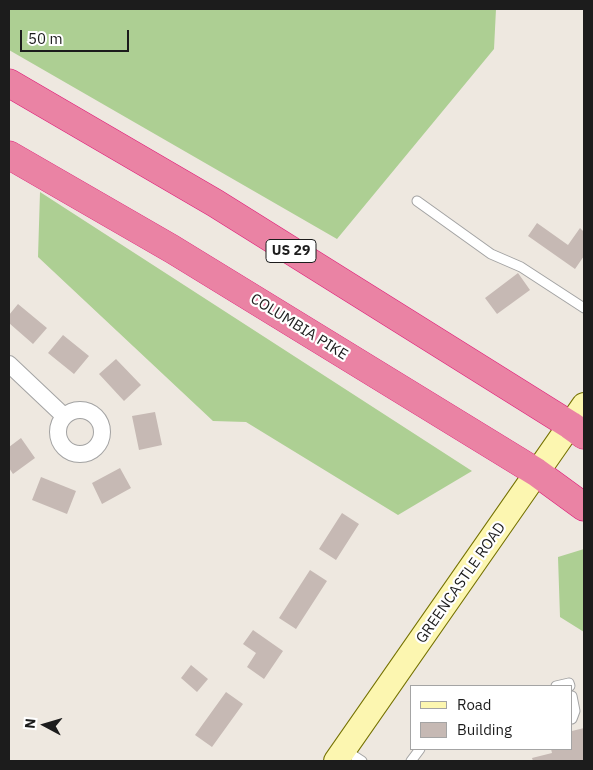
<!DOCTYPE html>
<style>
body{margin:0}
#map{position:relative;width:593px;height:770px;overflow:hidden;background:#eee8e0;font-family:"IBM Plex Sans",sans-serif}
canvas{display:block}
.frame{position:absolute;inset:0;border:10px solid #1c1c1c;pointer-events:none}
.legend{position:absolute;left:410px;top:685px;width:162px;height:65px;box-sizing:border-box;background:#fff;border:1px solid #a4a4a4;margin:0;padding:6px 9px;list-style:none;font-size:15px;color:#1c1c1c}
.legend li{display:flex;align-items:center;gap:10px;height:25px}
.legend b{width:25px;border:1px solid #a4a4a4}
.north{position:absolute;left:20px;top:700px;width:50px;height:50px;-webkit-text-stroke:4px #fff;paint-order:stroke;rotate:276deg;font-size:14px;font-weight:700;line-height:20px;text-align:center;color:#1c1c1c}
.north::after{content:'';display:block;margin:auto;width:18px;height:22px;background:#1c1c1c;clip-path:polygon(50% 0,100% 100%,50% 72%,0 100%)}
.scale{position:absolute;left:20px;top:30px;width:109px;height:22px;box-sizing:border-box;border:2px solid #1c1c1c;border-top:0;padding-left:6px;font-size:15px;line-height:18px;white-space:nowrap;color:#1c1c1c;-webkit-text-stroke:4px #fff;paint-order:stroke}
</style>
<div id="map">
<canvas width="593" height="770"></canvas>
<div class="frame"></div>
<ul class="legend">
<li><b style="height:6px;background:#fcf6b0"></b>Road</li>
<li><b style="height:14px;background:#c6b9b4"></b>Building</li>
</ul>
<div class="north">N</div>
<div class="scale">50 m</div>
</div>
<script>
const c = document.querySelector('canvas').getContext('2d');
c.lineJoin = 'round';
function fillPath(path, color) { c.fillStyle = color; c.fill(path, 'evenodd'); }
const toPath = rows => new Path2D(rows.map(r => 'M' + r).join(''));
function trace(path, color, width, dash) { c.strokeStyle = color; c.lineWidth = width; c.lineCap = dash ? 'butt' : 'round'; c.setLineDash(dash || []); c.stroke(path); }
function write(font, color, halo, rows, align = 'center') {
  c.font = font + ' "IBM Plex Sans",sans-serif'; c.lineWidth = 4.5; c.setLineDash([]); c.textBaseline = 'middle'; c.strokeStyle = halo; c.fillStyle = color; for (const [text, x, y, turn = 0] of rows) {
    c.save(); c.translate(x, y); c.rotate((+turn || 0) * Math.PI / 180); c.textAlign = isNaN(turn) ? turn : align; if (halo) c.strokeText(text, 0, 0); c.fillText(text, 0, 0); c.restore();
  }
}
fillPath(toPath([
 [9,9,496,9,494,49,337,239,9,50],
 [40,192,472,471,398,515,246,422,213,421,38,257],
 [584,549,584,632,560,617,558,557]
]), '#adcf93');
fillPath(toPath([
 [537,223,568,245,580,228,584,232,584,256,575,269,528,236],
 [518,273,530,290,497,314,485,298],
 [18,304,47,328,33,344,9,323,9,315],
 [63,335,89,356,74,374,48,353],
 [116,359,141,385,124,401,99,374],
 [155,412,162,445,139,450,132,416],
 [21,438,35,458,13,474,9,468,9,447],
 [120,468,131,488,102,504,92,483],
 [41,477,76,491,67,514,32,500],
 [342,513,359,524,336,560,319,549],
 [310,570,327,581,296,629,279,618],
 [253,630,283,651,264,679,247,667,256,653,243,644],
 [191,665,208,679,197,692,181,678],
 [226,692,243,704,212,747,195,735],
 [584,728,584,761,533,761,532,758,552,753,551,749,572,749,572,731]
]), '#c6b9b4');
const lane = toPath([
 [417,201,491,254,521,267,584,308],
 [556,686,569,683,570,686],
 [572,696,575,711,572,719],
 [345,750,362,761],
 [411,761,420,749]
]);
const street = toPath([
 [9,364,64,416],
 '58 432a22 22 0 1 1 44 0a22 22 0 1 1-44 0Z'
]);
const secondary = toPath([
 [336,761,584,405]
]);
const highway = toPath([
 [9,83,215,203,570,425,584,435],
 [9,155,172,249,536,472,584,507]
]);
trace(lane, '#a3a3a3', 11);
trace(street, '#a3a3a3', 18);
trace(secondary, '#757200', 26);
trace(highway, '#de1b78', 29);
trace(lane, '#fff', 9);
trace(street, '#fff', 16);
trace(secondary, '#fcf6b0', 24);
trace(highway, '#ea83a4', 28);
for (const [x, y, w] of [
 [291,251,50]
]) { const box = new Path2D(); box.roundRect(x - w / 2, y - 11.5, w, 23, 4); c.fillStyle = '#fff'; c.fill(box); trace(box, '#1c1c1c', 1); }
write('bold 14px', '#1c1c1c', null, [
 ["US 29",291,251]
]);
write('15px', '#1c1c1c', '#fff', [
 ["COLUMBIA PIKE",299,327,32],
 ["GREENCASTLE ROAD",461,583,-55]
]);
</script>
